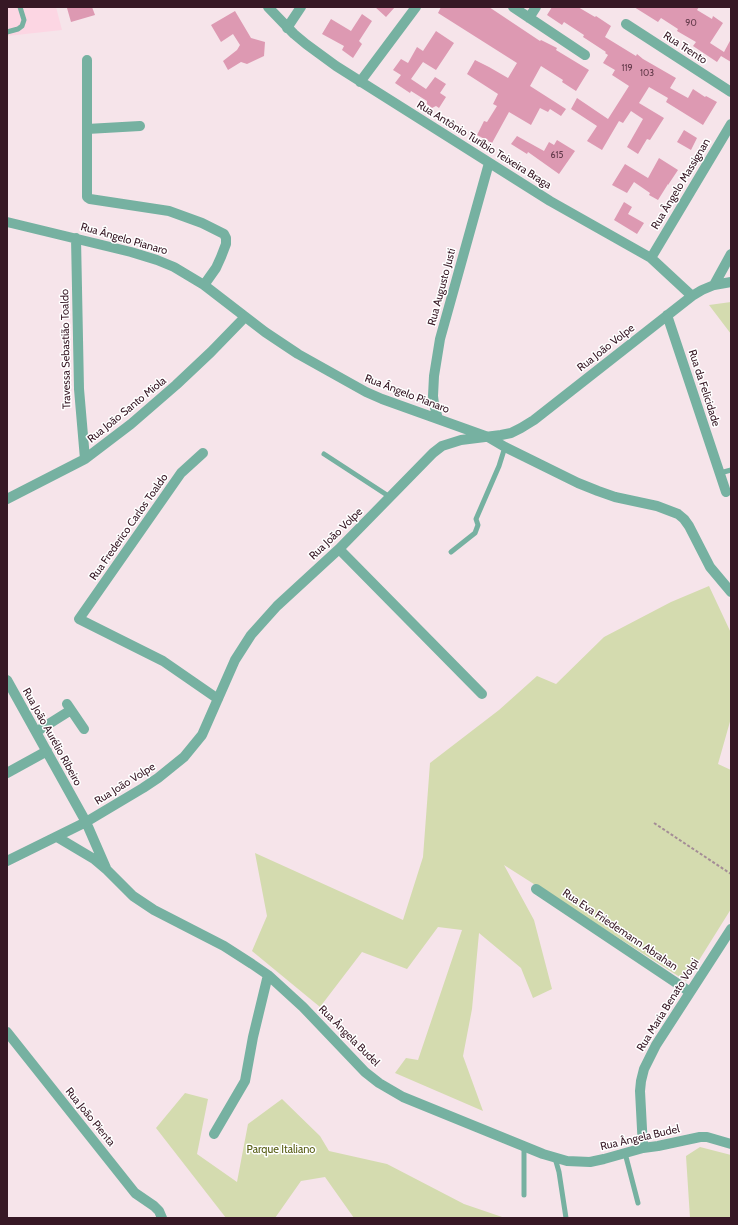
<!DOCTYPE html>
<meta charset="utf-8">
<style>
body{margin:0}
#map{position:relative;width:738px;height:1225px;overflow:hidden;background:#f6e4ea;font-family:Cabin,sans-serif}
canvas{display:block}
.frame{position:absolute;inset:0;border:8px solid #371825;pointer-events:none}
</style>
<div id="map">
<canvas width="738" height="1225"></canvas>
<div class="frame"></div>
</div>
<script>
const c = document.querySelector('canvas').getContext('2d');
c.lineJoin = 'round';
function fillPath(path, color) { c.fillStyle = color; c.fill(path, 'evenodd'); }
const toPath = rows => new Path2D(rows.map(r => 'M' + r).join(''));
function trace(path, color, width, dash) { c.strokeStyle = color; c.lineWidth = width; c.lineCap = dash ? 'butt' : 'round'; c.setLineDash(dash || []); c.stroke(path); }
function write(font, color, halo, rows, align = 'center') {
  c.font = font + ' Cabin,sans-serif'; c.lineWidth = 3; c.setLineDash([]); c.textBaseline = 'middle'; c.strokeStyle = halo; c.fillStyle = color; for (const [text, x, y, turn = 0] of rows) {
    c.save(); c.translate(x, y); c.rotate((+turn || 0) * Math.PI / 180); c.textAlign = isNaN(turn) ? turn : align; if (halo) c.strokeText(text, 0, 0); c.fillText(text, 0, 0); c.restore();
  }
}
fillPath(toPath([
 [7,7,56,7,62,30,7,36]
]), '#fcd6e3');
fillPath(toPath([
 [731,302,731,334,709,305],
 [709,586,731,633,731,718,718,764,731,770,731,909,686,981,504,865,534,920,552,989,533,998,521,968,479,933,472,1009,463,1056,483,1111,395,1073,406,1058,418,1060,462,930,438,927,407,969,362,952,320,1007,252,951,267,916,255,853,403,920,423,857,430,763,499,710,537,676,556,684,604,637,671,602],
 [185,1093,208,1099,197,1154,237,1182,248,1124,282,1099,320,1136,329,1151,387,1164,464,1204,505,1218,354,1218,325,1177,301,1181,275,1218,226,1218,156,1128],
 [700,1147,731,1155,731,1218,690,1218,686,1156]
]), '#d4dbaf');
fillPath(toPath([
 [71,7,92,7,95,15,71,22,67,8],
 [375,7,395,7,386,17],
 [441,7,489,7,540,41,541,40,557,48,556,50,589,70,576,91,562,82,563,80,541,66,530,86,566,109,561,116,550,109,548,112,540,108,531,125,509,112,492,143,477,135,484,121,487,122,497,106,493,104,498,94,467,74,475,60,489,67,508,78,517,63,438,13],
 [552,7,578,7,595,17,596,16,611,26,605,37,636,56,637,54,643,59,676,78,670,88,688,98,693,89,705,97,706,96,717,102,703,125,666,102,668,98,649,87,639,103,664,118,650,140,647,139,638,154,627,147,643,119,631,111,623,123,619,121,602,150,587,141,597,126,571,109,577,98,608,119,629,86,612,75,615,70,603,63,608,55,605,53,606,52,583,37,584,35,564,22,562,25,547,15],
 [634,7,699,7,697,10,712,19,713,16,723,23,710,43,724,52,731,39,731,62,721,56,717,62,693,46,696,42,677,31,678,29,661,18,658,22],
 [235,11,251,38,265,42,264,56,247,64,241,62,228,70,223,61,237,50,240,45,233,34,221,42,211,25],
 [362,14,372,21,359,41,362,44,353,58,342,50,344,46,322,34,331,19,351,31],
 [436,31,454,43,436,70,423,62,411,79,426,89,435,77,446,84,440,93,446,97,439,108,436,106,432,108,427,104,427,101,411,91,410,93,395,83,401,75,393,70,401,59,408,63,417,47,423,51],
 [684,130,697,138,691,150,677,142],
 [517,136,544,151,549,142,554,145,557,140,575,151,559,174,528,152,527,154,511,144],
 [659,158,678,170,668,185,668,184,658,200,649,195,650,193,634,182,627,193,612,185,625,164,648,178],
 [624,202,632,207,628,214,644,223,637,234,614,220]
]), '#dd99b2');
trace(toPath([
 [654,823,731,874]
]), '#a48d96', 2, [3, 2]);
trace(toPath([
 [7,32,18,29,22,26,24,20,20,7],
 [324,454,390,497],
 [720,473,731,470],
 [451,552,475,533,478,525,476,519,499,466,505,447],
 [524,1146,524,1195],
 [625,1153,638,1203],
 [555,1158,559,1172,566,1218]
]), '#76b1a1', 5);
trace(toPath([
 [268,7,294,34,306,44,336,66,550,201,651,258,692,296],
 [513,7,585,55],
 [529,18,536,7],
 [626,24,731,92],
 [287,28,301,7],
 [87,60,87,197,90,199,169,211,202,223,224,234,226,238,226,244,221,257,216,268,204,285],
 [360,82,416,7],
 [87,129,140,126],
 [7,222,131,252,157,260,174,267,204,285,265,332,298,354,366,392,382,399,488,437,505,447,578,483,598,491,615,497,657,506,678,514,684,519,689,526,710,567,731,592],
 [76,238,79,389,85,459],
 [651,258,731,124],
 [714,285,731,254],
 [667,315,726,492],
 [438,419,434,404,433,396,434,376,440,339,489,163],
 [203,453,181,473,79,619,163,661,218,699],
 [7,499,85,459,131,424,176,385,211,352,245,317],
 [339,549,482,694],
 [7,680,86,822,106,868],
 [67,704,84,729],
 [36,732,71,710],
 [7,773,47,751],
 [57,837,94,859,107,870,133,896,154,910,224,946,252,964,268,975,303,1007,365,1072,379,1083,403,1097,543,1154,567,1161,590,1162,604,1159,643,1148,658,1146,700,1137,707,1137,731,1144],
 [7,861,86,822,143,788,158,778,184,757,202,735,235,660,251,635,277,606,339,549,433,453,442,446,461,440,501,435,511,433,521,428,534,420,692,296,702,290,714,285,731,282],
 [536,889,690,992],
 [7,1032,135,1193,154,1206,159,1211,162,1218],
 [214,1134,245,1081,253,1037,268,975],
 [643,1148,640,1091,641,1081,644,1069,656,1045,731,929]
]), '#76b1a1', 10);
write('9px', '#603848', null, [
 ["90",691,23],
 ["119",627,68],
 ["103",647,73],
 ["615",557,155]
]);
write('11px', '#371825', '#fff', [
 ["Rua Trento",685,48,33],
 ["Rua Antônio Turíbio Teixeira Braga",484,145,32],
 ["Rua Ângelo Massignan",681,184,-59],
 ["Rua Ângelo Pianaro",124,239,16],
 ["Rua Augusto Justi",442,287,-75],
 ["Rua João Volpe",606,348,-38],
 ["Travessa Sebastião Toaldo",66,349,-91],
 ["Rua da Felicidade",704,388,72],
 ["Rua Ângelo Pianaro",407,394,21],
 ["Rua João Santo Miola",127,410,-39],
 ["Rua Frederico Carlos Toaldo",129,527,-55],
 ["Rua João Volpe",336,534,-44],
 ["Rua João Aurélio Ribeiro",52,737,61],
 ["Rua João Volpe",125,784,-32],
 ["Rua Eva Friedemann Abrahan",620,930,34],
 ["Rua Maria Benato Volpi",668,1005,-58],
 ["Rua Ângela Budel",349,1036,45],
 ["Rua João Pienta",90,1117,51],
 ["Rua Ângela Budel",640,1138,-13]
]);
write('11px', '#555c12', '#fff', [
 ["Parque Italiano",281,1150]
]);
</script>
